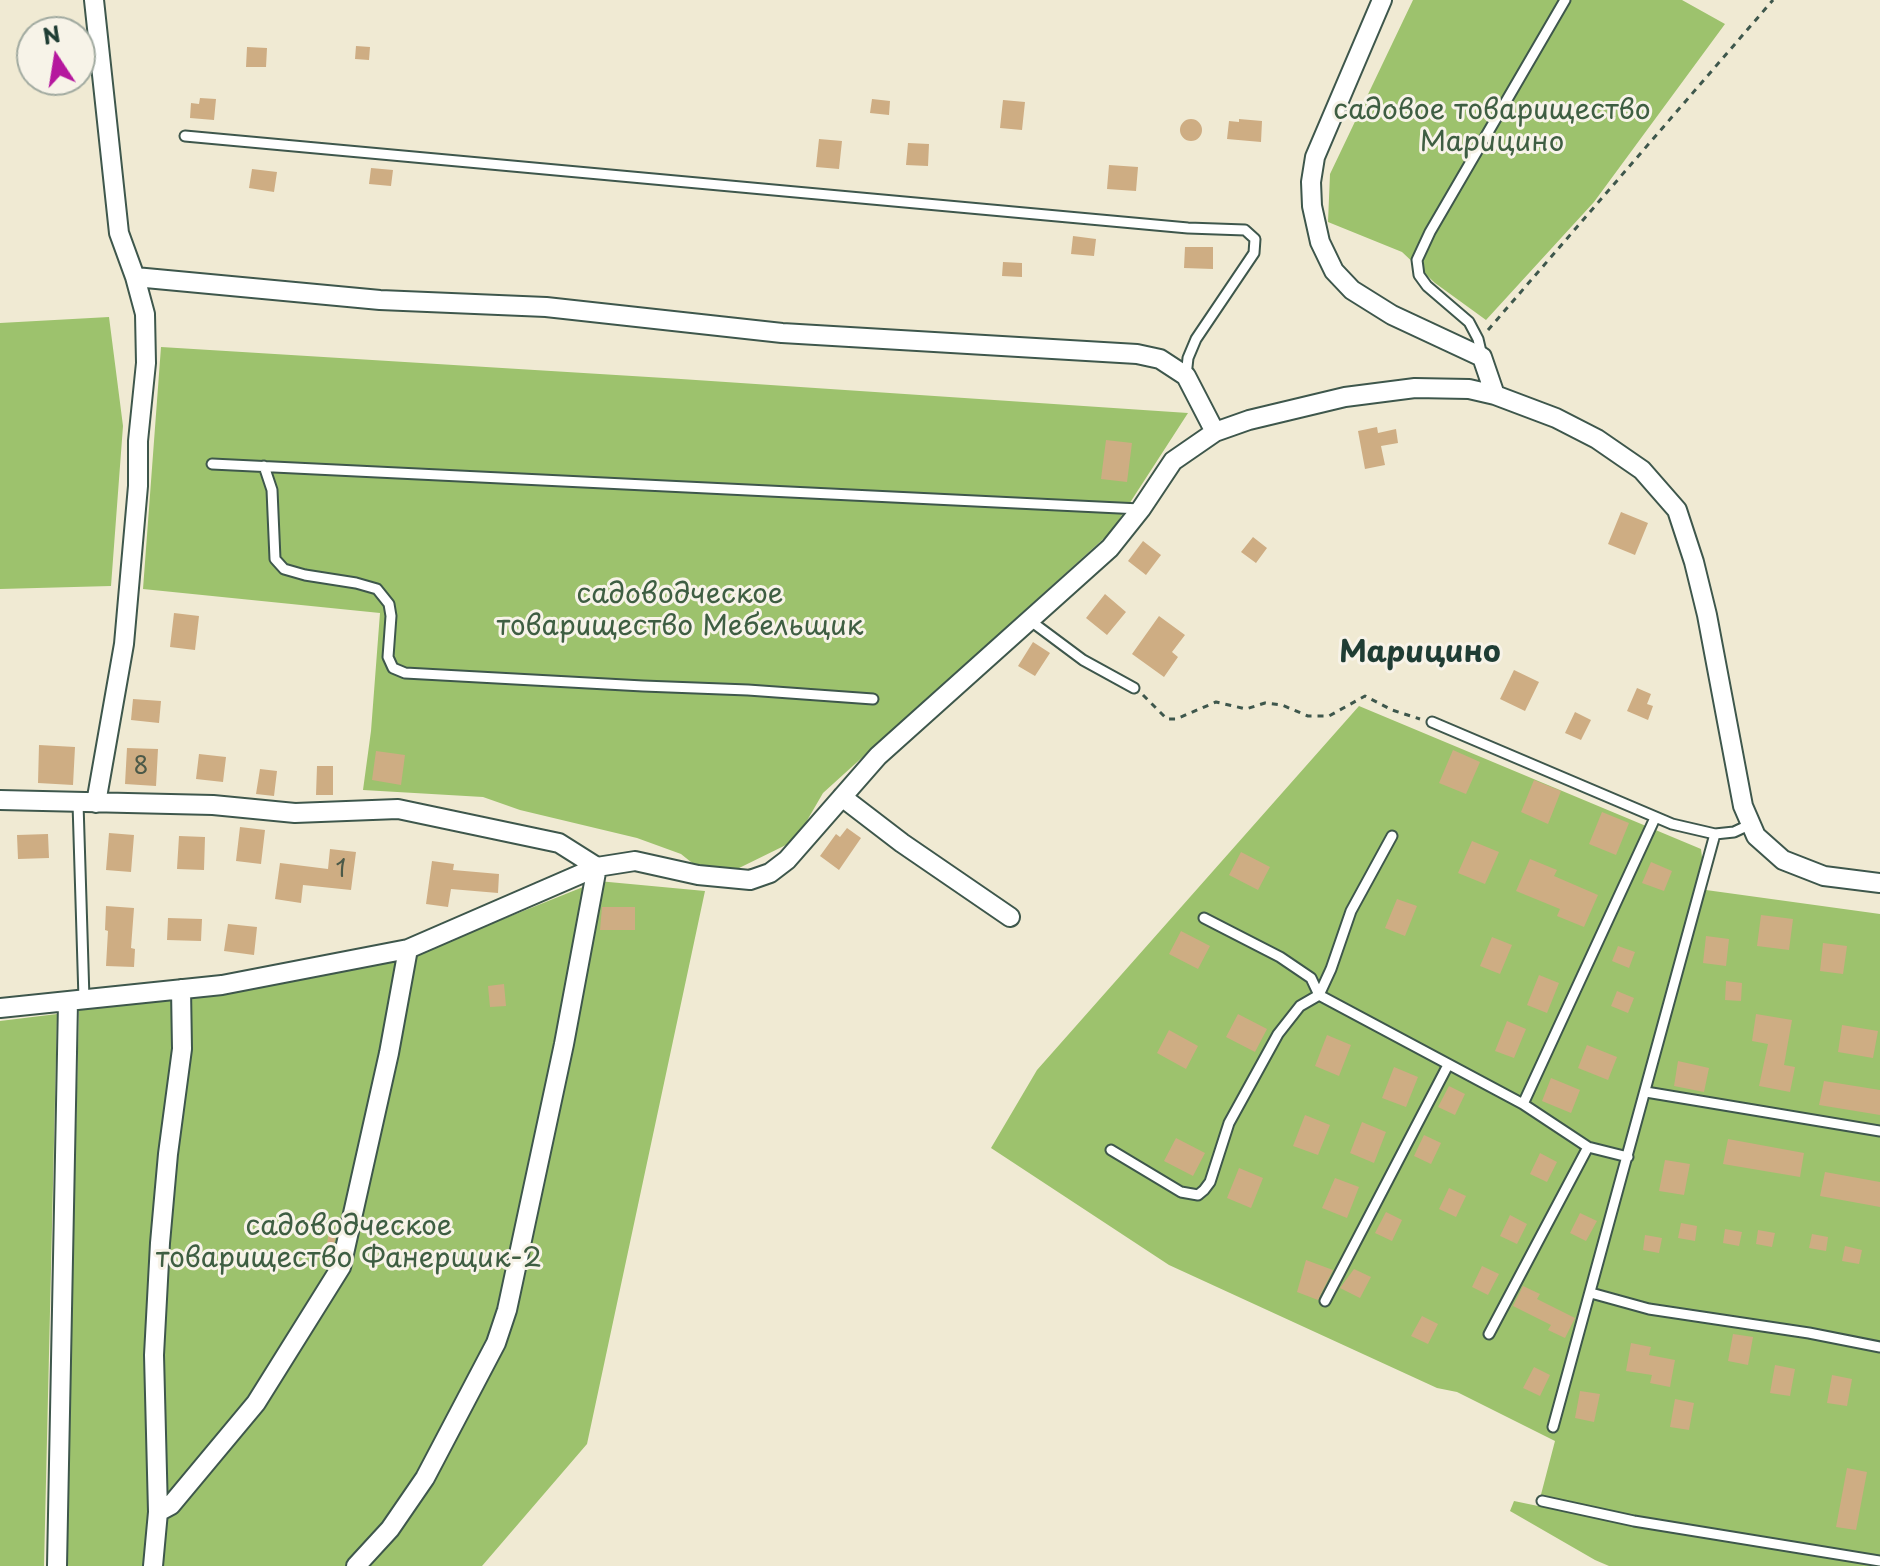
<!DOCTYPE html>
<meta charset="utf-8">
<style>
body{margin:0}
#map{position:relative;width:1880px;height:1566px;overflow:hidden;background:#f0ead3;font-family:"Playpen Sans",sans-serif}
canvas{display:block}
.north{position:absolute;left:16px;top:16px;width:80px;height:80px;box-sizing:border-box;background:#f7f3e8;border:2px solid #a1aaa0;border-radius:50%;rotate:348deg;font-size:22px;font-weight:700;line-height:32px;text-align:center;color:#1f3d34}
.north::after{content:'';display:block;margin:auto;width:28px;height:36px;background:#b5179e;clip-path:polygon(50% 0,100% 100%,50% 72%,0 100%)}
</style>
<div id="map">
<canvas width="1880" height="1566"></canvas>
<div class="north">N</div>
</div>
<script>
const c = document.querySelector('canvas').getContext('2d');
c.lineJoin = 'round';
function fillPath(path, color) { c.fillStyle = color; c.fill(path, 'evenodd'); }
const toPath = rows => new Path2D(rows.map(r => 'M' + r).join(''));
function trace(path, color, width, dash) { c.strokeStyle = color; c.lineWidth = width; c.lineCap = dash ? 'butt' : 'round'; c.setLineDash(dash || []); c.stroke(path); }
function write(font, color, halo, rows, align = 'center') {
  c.font = font + ' "Playpen Sans",sans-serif'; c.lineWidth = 6; c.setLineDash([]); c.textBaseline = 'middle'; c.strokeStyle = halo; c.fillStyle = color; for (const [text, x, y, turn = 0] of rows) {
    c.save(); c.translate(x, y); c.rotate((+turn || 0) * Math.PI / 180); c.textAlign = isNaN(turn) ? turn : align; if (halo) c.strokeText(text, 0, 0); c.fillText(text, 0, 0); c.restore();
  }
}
fillPath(toPath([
 [1413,0,1682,0,1725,24,1594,202,1486,320,1435,283,1402,252,1328,222,1330,174],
 [109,317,123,426,111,586,0,589,0,323],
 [161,347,681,379,1188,413,1111,532,823,793,801,831,790,843,733,871,696,866,681,854,637,838,520,810,483,797,363,790,371,731,380,613,143,589],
 [1359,706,1701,849,1706,890,1880,914,1880,1566,1609,1566,1595,1560,1510,1511,1514,1501,1538,1506,1555,1441,1457,1392,1437,1388,1169,1265,991,1148,1037,1070],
 [598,881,705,891,587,1444,482,1566,65,1566,79,1008,426,950],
 [57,1014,44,1566,0,1566,0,1021]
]), '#9dc26d');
fillPath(toPath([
 [356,46,370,47,369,60,355,59],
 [247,47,267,48,266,67,246,67],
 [200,98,216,99,214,120,190,118,191,103,199,104],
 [872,99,890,101,889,115,870,113],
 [1003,100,1025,102,1022,130,1000,128],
 [1239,119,1262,121,1261,142,1227,139,1229,121,1239,122],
 '1180 130a11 11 0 1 1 22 0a11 11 0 1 1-22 0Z',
 [819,139,842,141,839,169,816,167],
 [908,143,929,144,928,166,906,165],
 [1109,165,1138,167,1136,191,1107,189],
 [371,168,393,170,391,186,369,184],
 [252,169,277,172,274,192,249,188],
 [1073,236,1096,239,1094,256,1071,254],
 [1185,247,1213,247,1213,269,1184,268],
 [1003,262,1022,263,1022,277,1002,276],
 [1377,427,1378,433,1396,429,1398,443,1381,446,1385,465,1365,469,1358,431],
 [1106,440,1132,443,1127,482,1101,479],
 [1621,512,1648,523,1635,555,1608,544],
 [1253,537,1267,548,1256,563,1241,552],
 [1143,541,1161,555,1146,575,1128,561],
 [1105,594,1126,612,1107,635,1086,618],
 [174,613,199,616,195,650,170,647],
 [1159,616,1185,635,1172,652,1178,657,1164,677,1132,654],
 [1033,642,1050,653,1035,676,1018,666],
 [1514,670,1539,682,1525,711,1500,699],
 [1637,688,1651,694,1647,704,1653,706,1648,720,1627,711],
 [133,699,161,701,159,723,131,720],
 [1575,712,1591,720,1581,740,1565,733],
 [39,745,75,747,73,785,38,783],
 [127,748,158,749,156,786,125,784],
 [1453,750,1480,762,1466,794,1439,783],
 [376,751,405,755,401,785,372,780],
 [199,754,226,757,223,782,196,779],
 [317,766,333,766,333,795,316,795],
 [260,769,277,771,274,796,256,794],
 [1534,780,1561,791,1548,824,1521,812],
 [1602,812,1629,823,1616,855,1589,844],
 [240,827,265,830,261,864,236,861],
 [847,828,861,838,839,870,820,856,836,834,840,837],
 [109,833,134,835,131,872,106,870],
 [48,834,49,858,18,859,17,835],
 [179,836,205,837,204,870,177,869],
 [1472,841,1499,852,1485,884,1458,873],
 [330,849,356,852,351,890,303,885,301,903,275,899,280,863,328,869],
 [1241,852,1270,867,1258,890,1229,875],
 [1530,859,1557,870,1554,876,1598,895,1584,927,1557,916,1560,909,1516,891],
 [432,861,454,864,453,870,499,874,498,893,451,889,448,907,426,904],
 [1651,862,1672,871,1664,891,1642,883],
 [1397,899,1417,906,1405,936,1385,928],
 [106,906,134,908,131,948,135,949,134,967,106,966,108,931,105,930],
 [602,907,635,907,635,930,600,930],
 [1761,915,1793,919,1789,950,1757,946],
 [168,918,202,919,201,941,167,940],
 [228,924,257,927,254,955,224,951],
 [1181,931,1210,946,1198,969,1169,954],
 [1706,936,1729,939,1726,966,1703,963],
 [1492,937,1512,945,1500,974,1480,966],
 [1823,943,1847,946,1843,974,1820,971],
 [1618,946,1635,952,1629,968,1612,961],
 [1539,975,1559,983,1547,1013,1527,1005],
 [1726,981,1742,983,1741,1001,1725,1000],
 [504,984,506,1006,490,1007,488,986],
 [1617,991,1634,998,1628,1013,1611,1006],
 [1238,1014,1267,1029,1255,1052,1226,1037],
 [1756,1014,1792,1020,1784,1065,1795,1067,1790,1092,1759,1086,1768,1044,1752,1041],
 [1507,1021,1526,1029,1514,1058,1495,1051],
 [1842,1025,1878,1031,1873,1058,1838,1052],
 [1169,1030,1198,1046,1186,1069,1157,1053],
 [1327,1035,1351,1045,1339,1076,1315,1066],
 [1587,1045,1617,1057,1608,1080,1578,1068],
 [1678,1061,1709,1068,1704,1092,1674,1086],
 [1394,1067,1418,1077,1406,1107,1382,1098],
 [1551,1078,1580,1090,1571,1113,1542,1101],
 [1824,1081,1880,1090,1880,1115,1819,1105],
 [1449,1086,1465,1094,1455,1115,1438,1107],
 [1305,1115,1330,1125,1318,1155,1293,1146],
 [1362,1122,1386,1132,1374,1163,1350,1153],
 [1424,1135,1441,1143,1431,1164,1414,1156],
 [1176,1138,1205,1153,1193,1176,1164,1161],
 [1728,1139,1804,1153,1800,1177,1723,1164],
 [1540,1153,1557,1162,1547,1182,1530,1174],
 [1665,1160,1690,1164,1684,1195,1659,1191],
 [1239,1168,1263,1178,1251,1208,1227,1198],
 [1825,1172,1880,1182,1880,1207,1820,1196],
 [1335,1178,1359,1187,1347,1218,1322,1208],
 [1449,1188,1466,1196,1456,1217,1439,1209],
 [1386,1212,1402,1220,1392,1241,1375,1233],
 [1580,1213,1597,1221,1586,1241,1570,1233],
 [1510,1215,1527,1224,1517,1244,1500,1236],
 [1681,1223,1697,1226,1695,1241,1678,1238],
 [1725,1229,1742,1232,1739,1246,1723,1243],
 [1758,1230,1775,1233,1772,1247,1756,1244],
 [329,1232,336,1234,333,1250,326,1249],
 [1812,1234,1828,1237,1826,1251,1809,1248],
 [1645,1235,1662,1238,1659,1253,1643,1250],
 [1845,1246,1862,1250,1859,1264,1842,1261],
 [1306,1260,1333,1270,1318,1300,1297,1292],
 [1482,1266,1499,1274,1488,1295,1472,1287],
 [1354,1269,1371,1277,1360,1298,1340,1288],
 [1523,1286,1540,1294,1537,1299,1575,1318,1565,1338,1548,1330,1551,1325,1513,1306],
 [1422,1316,1438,1324,1428,1344,1411,1336],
 [1733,1334,1753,1337,1748,1365,1728,1361],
 [1631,1343,1651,1347,1649,1355,1675,1360,1670,1387,1650,1383,1652,1375,1626,1371],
 [1775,1365,1795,1369,1790,1396,1770,1393],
 [1534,1367,1550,1375,1540,1396,1523,1388],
 [1832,1375,1852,1379,1847,1406,1827,1403],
 [1580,1391,1600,1394,1594,1422,1575,1418],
 [1675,1399,1694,1403,1689,1430,1670,1427],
 [1847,1468,1867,1472,1856,1530,1836,1527]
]), '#cead83');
const service = toPath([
 [185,136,1188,228,1245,230,1255,239,1254,253,1196,339,1188,358,1186,376],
 [1482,356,1478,339,1469,322,1427,286,1419,275,1417,260,1430,232,1565,0],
 [212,464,1140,509],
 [264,466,272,490,275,559,284,569,305,575,356,583,377,589,389,604,391,616,388,657,393,668,405,673,643,686,748,690,873,699],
 [1028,619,1083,660,1134,688],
 [1432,722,1672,824,1715,834,1734,832,1749,825],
 [78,803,84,999],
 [1204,918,1280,957,1311,978,1319,995,1523,1104,1588,1147,1628,1157],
 [1646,1092,1880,1131],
 [1523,1104,1655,818],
 [1111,1150,1181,1192,1198,1195,1204,1190,1210,1182,1229,1123,1278,1034,1300,1006,1319,995,1331,969,1351,911,1392,836],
 [1591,1293,1649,1309,1809,1333,1880,1347],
 [1325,1301,1448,1065],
 [1489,1334,1588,1147],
 [1553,1427,1715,834],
 [1542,1501,1634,1521,1880,1561]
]);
const minor = toPath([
 [94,0,119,233,135,277,145,314,146,363,138,441,138,486,124,644,96,803],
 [1382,0,1315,157,1311,182,1312,206,1320,242,1334,271,1352,290,1392,315,1482,357,1495,395],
 [135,277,380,300,546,307,782,333,1137,354,1160,359,1186,376,1215,432],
 [842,797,902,843,1010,917],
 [0,800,213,805,295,813,398,809,559,843,597,867,564,1044,507,1310,496,1343,425,1478,390,1529,356,1566],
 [0,1008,222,985,408,949,597,867,635,861,698,875,750,880,770,873,787,860,878,756,1110,548,1141,509,1173,461,1215,432,1249,420,1345,397,1415,388,1469,389,1495,395,1556,418,1597,439,1642,470,1677,510,1694,562,1707,615,1743,806,1756,836,1783,860,1824,876,1880,883],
 [158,1512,171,1505,256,1403,341,1267,389,1053,408,949],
 [57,1566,68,1002],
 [153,1566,158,1512,154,1355,160,1243,168,1154,182,1049,181,989]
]);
trace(service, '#3e574c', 13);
trace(minor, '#3e574c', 22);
trace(toPath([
 [1488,330,1773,0],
 [1143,695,1167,719,1176,719,1216,702,1246,709,1265,703,1282,705,1308,716,1329,716,1365,696,1392,710,1420,719]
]), '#3e574c', 3, [6, 6]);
trace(service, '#fff', 9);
trace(minor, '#fff', 18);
write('24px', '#4b5948', null, [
 ["8",141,767],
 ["1",341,870]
]);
write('28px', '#3e5e42', '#f7f3e8', [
 ["садовое товарищество",1492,111],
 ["Марицино",1492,143],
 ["садоводческое",680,595],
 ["товарищество Мебельщик",680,627],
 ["садоводческое",349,1227],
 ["товарищество Фанерщик-2",349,1259]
]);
write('bold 30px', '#1f3d34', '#f7f3e8', [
 ["Марицино",1420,654]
]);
</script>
